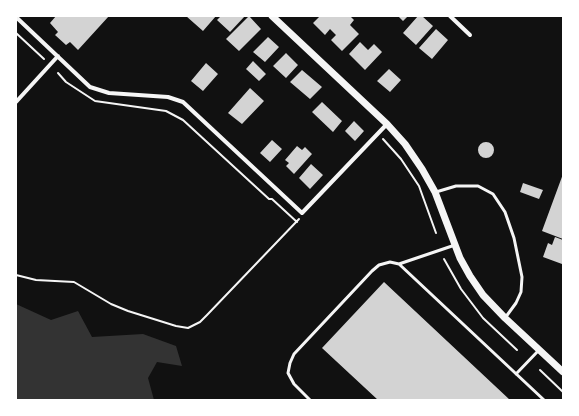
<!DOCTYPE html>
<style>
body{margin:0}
#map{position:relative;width:579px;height:416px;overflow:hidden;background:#111;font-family:Overpass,sans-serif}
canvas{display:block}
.frame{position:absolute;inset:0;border:17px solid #fff;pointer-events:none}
</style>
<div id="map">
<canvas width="579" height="416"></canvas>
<div class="frame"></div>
</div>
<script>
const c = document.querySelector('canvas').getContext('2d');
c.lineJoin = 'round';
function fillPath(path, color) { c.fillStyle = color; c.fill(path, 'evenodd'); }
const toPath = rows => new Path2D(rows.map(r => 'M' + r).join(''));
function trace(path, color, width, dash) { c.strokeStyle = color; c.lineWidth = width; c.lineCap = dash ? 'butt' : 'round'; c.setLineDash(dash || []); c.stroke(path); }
fillPath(toPath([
 [16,304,51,320,78,311,92,337,143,334,176,346,182,366,157,362,148,378,154,400,16,400]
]), '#333');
fillPath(toPath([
 [56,16,109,16,78,50,70,42,66,45,55,35,58,32,50,23],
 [186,16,216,16,203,31],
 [221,16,245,16,230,32,217,20],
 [249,16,261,29,239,51,226,39],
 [320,16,350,16,354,20,350,25,359,34,342,51,331,40,336,35,330,29,325,35,313,23],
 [398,16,408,16,403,21],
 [418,16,422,16,433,26,416,45,403,33],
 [436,29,448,40,432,59,419,48],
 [268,37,279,47,265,62,253,52],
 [360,42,368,50,374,44,382,52,365,70,349,54],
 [286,53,298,65,286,78,273,66],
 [253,61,266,74,259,81,246,69],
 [206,63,218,74,203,91,191,81],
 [389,69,401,80,390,92,377,81],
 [302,70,322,87,310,99,290,82],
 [250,88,264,101,242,124,228,113],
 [322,102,342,121,333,132,312,112],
 [354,121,364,131,355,141,345,131],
 [272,140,282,149,270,162,260,153],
 '478 150a8 8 0 1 1 16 0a8 8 0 1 1-16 0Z',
 [297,146,302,150,305,147,312,154,294,174,286,166,289,163,285,160],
 [311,164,323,175,310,189,299,178],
 [563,174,563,239,542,231],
 [523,183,543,190,539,199,520,192],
 [555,237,563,240,562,264,543,257,548,243,552,245],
 [384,282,510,400,378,400,322,348]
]), '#d3d3d3');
trace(toPath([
 [16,33,44,59],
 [58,73,66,82,95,101,166,111,183,120,269,199,272,199,297,222],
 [383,139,401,159,419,186,436,233],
 [444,259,461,289,483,318,517,350],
 [16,275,36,280,74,282,111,304,128,311,176,326,188,328,200,322,207,315,299,219],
 [540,370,563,392]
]), '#f5f5f5', 2);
trace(toPath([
 [436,192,456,186,478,186,493,194,505,212,514,238,522,277,521,292,516,303,505,318],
 [399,264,455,245],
 [516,374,539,350],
 [310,400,294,384,288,373,290,363,294,354,372,271,379,265,390,262,399,264,544,400]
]), '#f5f5f5', 3);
trace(toPath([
 [450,16,470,35],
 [16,17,90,87,109,93,168,97,183,102,302,213,387,124],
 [16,102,58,56]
]), '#f5f5f5', 4);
trace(toPath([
 [272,16,387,124,405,144,422,169,435,192,460,258,470,276,483,295,505,318,563,372]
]), '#f5f5f5', 7);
</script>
